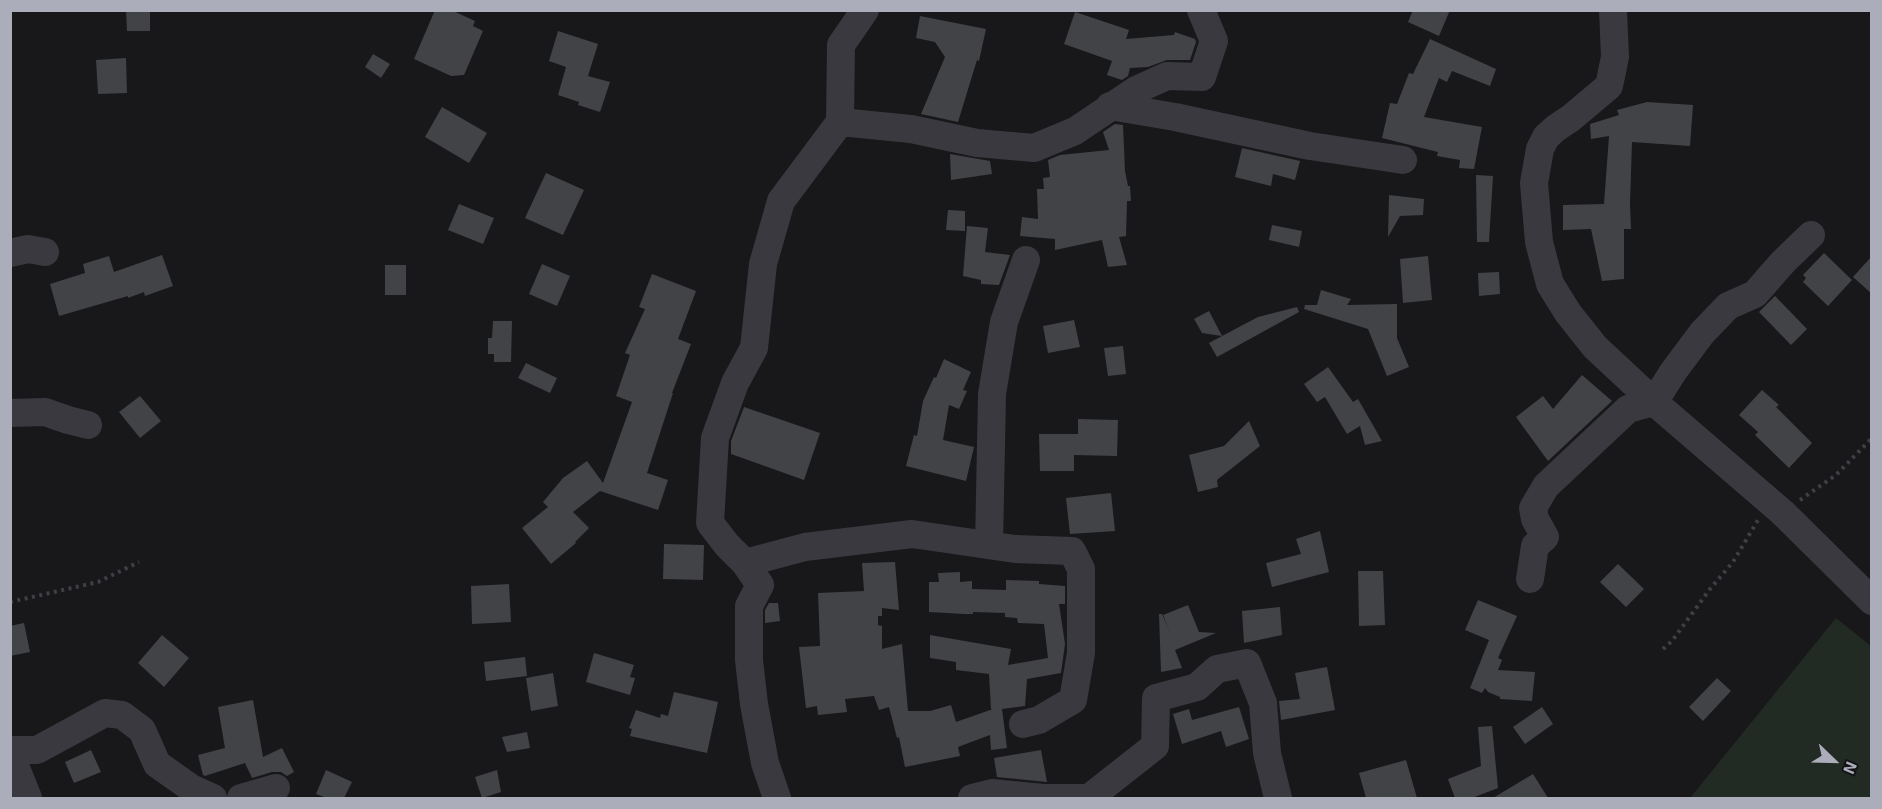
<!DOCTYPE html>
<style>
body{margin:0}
#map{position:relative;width:1882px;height:809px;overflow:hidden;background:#18181a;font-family:"Exo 2",sans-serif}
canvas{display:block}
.frame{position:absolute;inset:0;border:12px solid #abaeba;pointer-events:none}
.north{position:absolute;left:1804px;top:731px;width:60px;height:60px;-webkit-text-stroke:4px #131315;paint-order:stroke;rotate:113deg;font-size:16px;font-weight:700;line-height:24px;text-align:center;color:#abaeba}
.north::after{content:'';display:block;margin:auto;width:21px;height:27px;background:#abaeba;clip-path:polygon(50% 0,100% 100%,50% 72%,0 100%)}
</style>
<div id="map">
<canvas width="1882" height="809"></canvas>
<div class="frame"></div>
<div class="north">N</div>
</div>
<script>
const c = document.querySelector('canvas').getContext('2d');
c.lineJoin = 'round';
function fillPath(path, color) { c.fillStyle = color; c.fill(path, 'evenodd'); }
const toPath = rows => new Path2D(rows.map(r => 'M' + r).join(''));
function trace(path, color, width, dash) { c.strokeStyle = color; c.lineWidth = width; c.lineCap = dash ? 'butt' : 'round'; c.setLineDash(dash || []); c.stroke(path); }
fillPath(toPath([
 [1836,618,1871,646,1871,798,1690,798]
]), '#222a24');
fillPath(toPath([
 [126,10,150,10,150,31,127,31],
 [435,10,451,10,475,21,473,26,483,31,464,75,451,76,414,59],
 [1413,10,1450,10,1439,36,1408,22],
 [1075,12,1129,30,1126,39,1174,35,1175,32,1195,39,1196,42,1190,60,1167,60,1148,67,1130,68,1128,76,1122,80,1107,75,1112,61,1064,44],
 [920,16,986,29,979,61,977,60,958,122,921,114,945,57,935,42,916,38],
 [558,31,598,44,588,76,610,82,600,112,578,105,579,102,558,95,566,67,549,61],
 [1430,39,1496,69,1490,86,1452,71,1447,82,1439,78,1424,117,1482,127,1474,169,1459,168,1460,160,1437,156,1438,152,1382,138,1390,103,1397,104,1409,73,1413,74],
 [373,54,390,64,381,78,365,67],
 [126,58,127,93,98,94,96,60],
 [1647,102,1693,105,1690,146,1632,142,1630,204,1631,229,1624,229,1624,279,1602,281,1591,229,1563,230,1563,205,1604,204,1609,136,1591,139,1590,124,1619,115,1617,110],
 [442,107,487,133,469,163,425,137],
 [1115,124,1123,125,1125,171,1128,186,1130,186,1131,201,1127,201,1126,236,1119,237,1127,265,1108,267,1102,240,1055,250,1055,239,1020,236,1022,217,1038,219,1037,189,1044,189,1043,178,1050,177,1048,160,1060,155,1109,150,1103,132],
 [1242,148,1300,161,1295,180,1273,174,1271,186,1235,177],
 [950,154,990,161,992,174,951,180],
 [546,173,584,190,563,235,525,218],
 [1476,175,1493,176,1489,242,1477,242],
 [1389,195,1424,199,1423,215,1400,216,1388,237],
 [459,204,494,218,483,244,448,230],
 [948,210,965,211,965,231,946,230],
 [1272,225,1302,231,1299,247,1269,240],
 [967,226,988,228,985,252,1010,255,999,285,981,284,981,280,963,276],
 [1824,253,1852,280,1828,306,1803,282,1806,278,1803,275],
 [162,255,173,286,145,296,144,292,128,298,128,296,59,316,50,284,85,273,83,264,109,256,114,272],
 [1428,256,1432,300,1403,303,1400,259],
 [1872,256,1872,294,1853,277],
 [542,264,570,276,557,306,529,294],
 [385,265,406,265,406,295,385,295],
 [1499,272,1500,294,1479,296,1478,273],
 [652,274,696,291,678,339,691,344,672,393,673,393,647,473,668,480,658,510,600,491,573,512,589,528,575,542,576,543,551,564,522,528,548,507,543,502,563,478,587,461,603,483,632,402,616,396,630,355,625,353,645,309,639,307],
 [1321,290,1351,299,1347,305,1397,304,1397,338,1409,367,1387,376,1368,329,1304,309,1305,305,1317,305],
 [1775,296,1807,329,1791,345,1759,312],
 [1297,307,1299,312,1217,357,1209,343,1222,336,1202,333,1194,319,1209,311,1222,336,1258,317],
 [1074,320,1080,347,1048,353,1043,326],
 [493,321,512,321,511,362,494,362,494,354,488,354,488,338,492,338],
 [1123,346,1126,374,1108,376,1104,348],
 [944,359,971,372,963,390,967,391,959,409,949,405,943,440,974,447,966,481,906,466,914,435,917,436,923,401,934,377,936,378],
 [526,363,557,378,550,393,518,378],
 [1328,367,1353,402,1358,399,1382,441,1365,445,1360,426,1347,434,1325,397,1317,402,1304,384],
 [1582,375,1612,401,1548,461,1516,417,1543,396,1553,409],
 [1762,390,1779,405,1776,407,1812,443,1789,468,1755,435,1758,432,1739,415],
 [140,396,161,421,140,438,119,412],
 [744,407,820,433,804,480,731,454,731,441],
 [1078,419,1118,420,1117,456,1074,455,1074,471,1040,471,1039,434,1078,434],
 [1249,421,1260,446,1217,480,1218,487,1198,492,1189,455,1224,446],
 [1111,493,1115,531,1070,534,1066,498],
 [1320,531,1329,572,1272,587,1266,563,1301,554,1296,539],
 [664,544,704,545,703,580,663,579],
 [895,562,899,610,882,608,882,616,878,616,878,625,882,626,882,649,902,644,908,711,930,711,951,705,956,722,993,709,991,709,989,674,956,670,956,662,930,658,930,635,1011,649,1008,665,1048,658,1044,624,1018,623,1017,618,1005,617,1005,613,973,612,973,614,964,614,929,612,929,582,939,582,938,573,960,572,960,582,972,581,972,589,1006,590,1006,580,1039,581,1039,584,1065,586,1065,604,1059,604,1065,644,1061,673,1027,679,1025,706,1002,709,1007,748,991,750,990,735,958,747,960,756,905,767,899,737,897,738,889,707,879,710,874,696,845,699,847,712,818,715,817,706,806,708,799,647,820,646,818,593,864,591,862,563],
 [1618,564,1644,589,1626,607,1600,582],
 [1358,571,1383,571,1385,625,1359,626],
 [509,584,511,622,472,624,471,586],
 [1478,600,1517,616,1498,658,1502,660,1498,670,1535,672,1532,701,1500,699,1500,697,1488,692,1485,688,1482,693,1470,688,1489,640,1465,630],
 [769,603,778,603,780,621,765,623,765,610],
 [1188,605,1199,632,1216,633,1175,650,1182,668,1161,672,1159,614,1162,614,1170,633,1163,615],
 [1280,607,1282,635,1244,643,1242,611],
 [24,623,30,652,10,656,10,626],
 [162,635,189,658,164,687,138,663],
 [594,653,634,665,630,677,635,678,630,695,586,682],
 [525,657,527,676,486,681,484,662],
 [1327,667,1335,710,1281,720,1279,701,1300,699,1295,673],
 [553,673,558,706,531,711,526,678],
 [1717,678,1731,691,1703,721,1689,707],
 [674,692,718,702,707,753,630,736,632,729,629,728,636,710,660,718,661,714,668,716],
 [253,700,263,757,282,748,294,772,287,776,281,772,272,772,252,778,245,763,205,776,203,775,198,755,225,748,218,707],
 [1239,707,1249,739,1226,747,1221,731,1182,744,1173,714,1189,709,1192,720],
 [1542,707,1553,724,1525,744,1513,727],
 [1492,726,1498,788,1472,798,1455,798,1448,779,1481,766,1478,727],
 [527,732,530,748,507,752,502,737],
 [91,750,101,772,74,783,65,762],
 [1041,750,1047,782,997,777,994,758],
 [1406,760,1417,798,1366,798,1359,773],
 [326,770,352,782,344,798,327,798,316,794],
 [497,770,501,792,482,798,475,777],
 [1533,774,1548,798,1493,798]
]), '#424347');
trace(toPath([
 [1800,500,1836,475,1872,438],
 [10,602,98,582,139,562],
 [1663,649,1672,641,1710,589,1733,562,1758,520]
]), '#3f4046', 4, [3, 4.5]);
trace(toPath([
 [1613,10,1615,57,1609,86,1571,118,1556,128,1546,137,1540,149,1534,183,1539,242,1550,284,1568,313,1595,347,1654,402,1783,513,1872,601],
 [1110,106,1175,117,1310,146,1403,160],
 [840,122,911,129,977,143,1034,148,1075,131,1136,90,1167,76,1202,77,1214,41,1201,10],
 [10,253,28,249,45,252],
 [10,413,45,412,68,420,88,425],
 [989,545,992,394,1004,322,1026,260],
 [745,563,805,547,912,534,1015,549,1072,551,1081,569,1081,653,1073,700,1039,720,1023,724],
 [1530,579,1535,546,1545,537,1535,519,1533,508,1546,486,1628,409,1654,402,1673,372,1702,333,1728,306,1755,294,1783,262,1811,235],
 [10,750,37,750,105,713,122,715,142,730,157,764,191,788,213,798],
 [10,753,28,798],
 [241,798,276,788],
 [777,798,765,763,754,704,749,660,749,606,760,585,745,563,727,545,710,523,715,438,735,383,754,348,763,264,781,201,840,122,841,45,865,10],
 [972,798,992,793,1043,798],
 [1044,798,1089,798,1155,746,1156,698,1197,687,1217,669,1247,663,1263,703,1267,753,1278,798]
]), '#39393f', 28);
</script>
